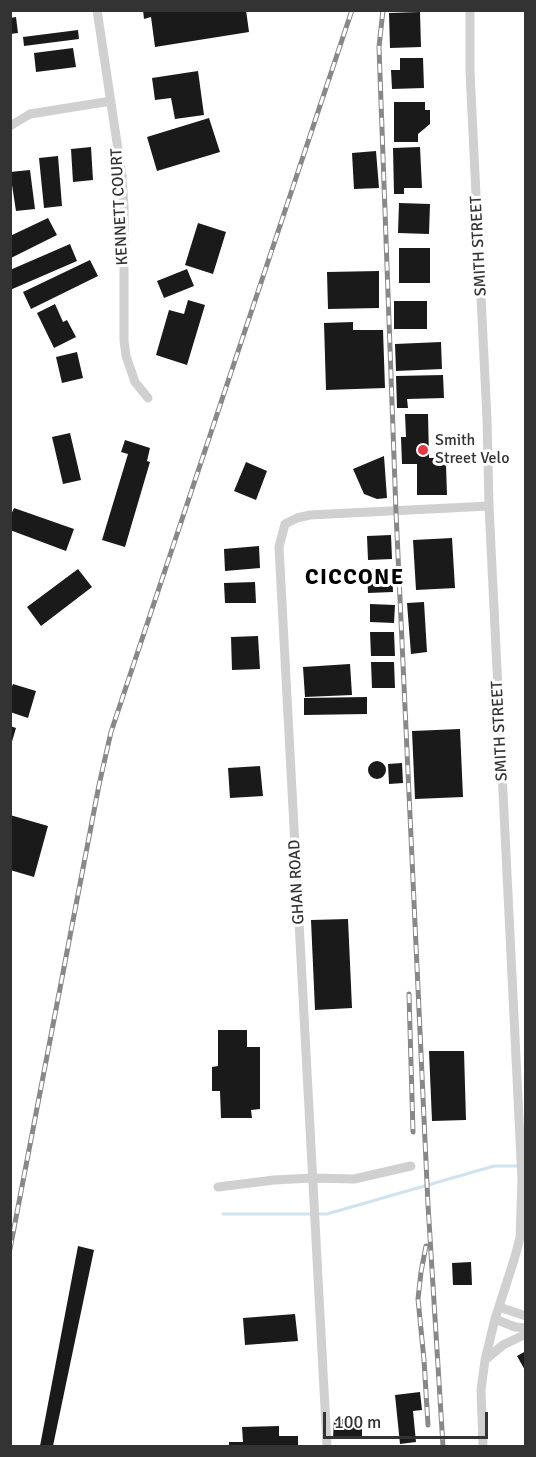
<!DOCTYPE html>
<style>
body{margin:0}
#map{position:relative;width:536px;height:1457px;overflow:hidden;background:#fff;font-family:Signika,sans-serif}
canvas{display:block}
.frame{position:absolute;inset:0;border:12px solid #333;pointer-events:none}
.scale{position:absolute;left:323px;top:1412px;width:165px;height:27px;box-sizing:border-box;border:3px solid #333;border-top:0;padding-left:8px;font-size:18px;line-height:21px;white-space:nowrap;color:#333;-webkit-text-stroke:4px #fff;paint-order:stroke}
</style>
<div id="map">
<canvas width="536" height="1457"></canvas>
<div class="frame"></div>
<div class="scale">100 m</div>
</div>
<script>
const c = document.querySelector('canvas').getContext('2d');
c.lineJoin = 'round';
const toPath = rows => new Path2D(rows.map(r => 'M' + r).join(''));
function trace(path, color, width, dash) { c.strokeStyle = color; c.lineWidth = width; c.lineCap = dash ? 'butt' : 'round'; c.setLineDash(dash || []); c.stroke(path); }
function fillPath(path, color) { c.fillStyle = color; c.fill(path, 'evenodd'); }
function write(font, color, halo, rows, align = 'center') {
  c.font = font + ' Signika,sans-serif'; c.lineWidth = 6; c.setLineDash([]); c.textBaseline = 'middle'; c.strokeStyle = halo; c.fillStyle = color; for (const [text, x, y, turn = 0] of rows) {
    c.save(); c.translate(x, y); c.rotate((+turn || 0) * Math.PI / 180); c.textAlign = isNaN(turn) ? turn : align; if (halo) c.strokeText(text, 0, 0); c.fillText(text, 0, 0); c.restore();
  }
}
trace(toPath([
 [223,1214,327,1214,494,1166,521,1166]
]), '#cfe2ee', 3);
fillPath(toPath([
 [143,10,246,10,249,32,155,47,151,17,144,19],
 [420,12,421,47,390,48,389,13],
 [16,17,18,33,10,34,10,18],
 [78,30,79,39,24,46,23,37],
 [73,48,76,67,36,72,34,53],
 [400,58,423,58,424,88,392,89,391,70,400,70],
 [198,71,204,115,175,119,171,98,155,100,152,78],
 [394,102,425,102,425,110,430,110,430,124,418,134,418,142,394,142],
 [209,118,220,152,157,171,147,137],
 [91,147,93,180,73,182,71,149],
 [420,147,422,188,404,188,404,194,394,194,393,148],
 [376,151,379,188,354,189,352,153],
 [58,156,62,206,44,208,39,158],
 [30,170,35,209,16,211,10,172],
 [399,203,430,204,429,234,398,233],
 [48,218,57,235,11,258,10,236],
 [198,223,226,232,213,274,185,265],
 [70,244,77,261,10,290,10,270],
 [399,248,430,248,430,283,399,283],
 [90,260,98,276,31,309,23,292],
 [187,269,194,286,164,298,157,281],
 [379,271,379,308,328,309,327,272],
 [188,300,205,305,187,365,156,355,169,310,184,314],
 [394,301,427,301,427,329,394,329],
 [55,304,63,322,67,320,76,337,54,348,37,313],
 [353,322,353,330,383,330,385,388,326,390,324,323],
 [441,342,442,369,396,371,395,344],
 [77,352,83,378,62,383,56,357],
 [443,375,444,398,407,399,408,408,397,408,396,376],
 [405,414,428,414,429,458,439,458,446,465,447,495,417,495,417,464,402,464,401,437,406,437],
 [70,433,81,480,63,484,52,437],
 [125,440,150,448,147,461,150,462,125,547,102,540,128,454,121,452],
 [384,456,387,498,377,499,364,494,353,469],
 [246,462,267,471,256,500,234,491],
 [14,508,74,529,66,551,10,530,10,517],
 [391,535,392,559,368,560,367,536],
 [452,538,455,588,416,590,413,540],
 [259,546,260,568,225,571,224,549],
 [392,568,393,592,368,593,367,569],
 [78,569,92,587,41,626,27,607],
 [255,582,256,603,225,603,224,583],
 [424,602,427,652,411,654,407,603],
 [370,604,395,605,394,623,370,622],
 [370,632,394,632,395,656,371,656],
 [258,636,260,669,232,670,231,637],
 [371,662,394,662,395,688,372,688],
 [350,664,352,695,305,697,303,667],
 [13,684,36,691,28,718,10,712,10,691],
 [367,697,367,714,304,715,304,698],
 [10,726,16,728,11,745,10,745],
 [460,729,463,797,415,799,412,731],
 '368 770a9 9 0 1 1 18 0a9 9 0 1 1-18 0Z',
 [402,763,403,783,389,784,388,764],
 [260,766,263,796,230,798,228,768],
 [10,815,48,826,34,877,10,870],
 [348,919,352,1008,315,1010,311,920],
 [218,1030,247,1030,247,1047,260,1047,260,1109,251,1110,252,1118,221,1118,220,1091,212,1091,212,1067,218,1066],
 [429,1051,464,1051,466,1120,432,1121],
 [78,1246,94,1250,53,1446,40,1446],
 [471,1262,472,1285,453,1285,452,1263],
 [295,1314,298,1341,245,1345,243,1318],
 [526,1351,526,1372,517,1356],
 [420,1392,422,1410,413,1411,416,1442,400,1444,395,1395],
 [334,1419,362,1419,362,1439,333,1439],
 [279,1426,279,1436,298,1436,298,1446,229,1446,229,1442,243,1442,242,1427]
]), '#1a1a1a');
trace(toPath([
 [97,10,122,176,124,206,124,341,126,356,135,382,148,398],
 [470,10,470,72,487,419,489,506,522,1180,520,1238,514,1260,495,1319,485,1360,481,1390,483,1446],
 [10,126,30,114,111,101],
 [218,1187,274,1180,313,1178,354,1179,411,1166],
 [499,1307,526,1316],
 [495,1319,515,1327,526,1328],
 [485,1360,503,1345,526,1334],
 [327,1446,279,547,285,524,297,518,310,515,489,506]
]), '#d0d0d0', 9);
const rail = toPath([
 [383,10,379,47,396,512,428,1205,443,1446],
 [409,994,413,1132],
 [426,1246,421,1272,418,1299,424,1360,428,1425],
 [10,1249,99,785,111,732,352,10]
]);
trace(rail, '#888', 5);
trace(rail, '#fff', 3, [9]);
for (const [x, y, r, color] of [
 [423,450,6,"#e63946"]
]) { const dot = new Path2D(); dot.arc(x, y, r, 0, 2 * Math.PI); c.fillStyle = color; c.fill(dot); trace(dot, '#fff', 2); }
write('16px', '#333', '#fff', [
 ["KENNETT COURT",120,207,-93],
 ["SMITH STREET",479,246,-93],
 ["SMITH STREET",500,731,-93],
 ["GHAN ROAD",297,882,-93]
]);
write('16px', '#333', '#fff', [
 ["Smith",435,441],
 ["Street Velo",435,459]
], 'left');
c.letterSpacing = '1.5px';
write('bold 22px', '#000', '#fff', [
 ["CICCONE",355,578]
]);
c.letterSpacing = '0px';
</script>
